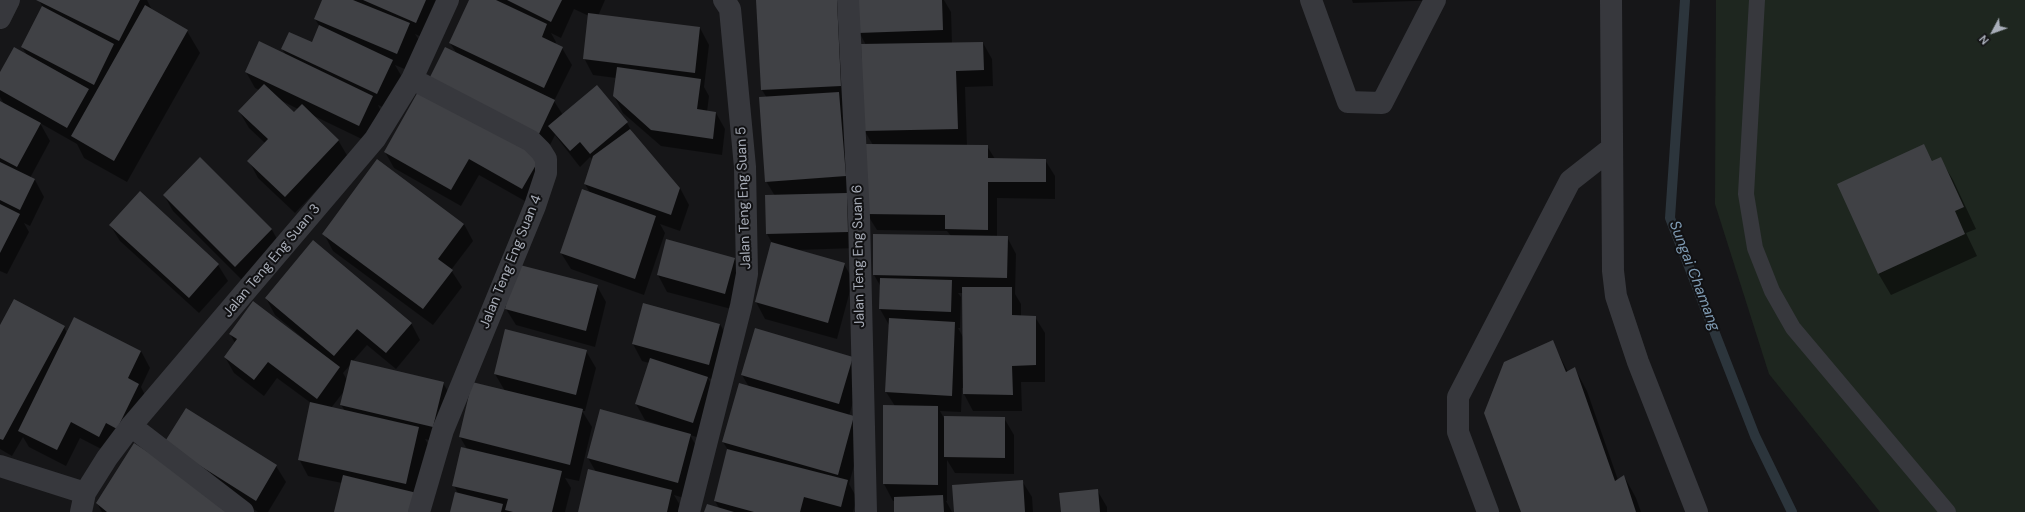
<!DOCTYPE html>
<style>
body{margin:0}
#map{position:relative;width:2025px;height:512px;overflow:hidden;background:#161618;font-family:"DM Sans",sans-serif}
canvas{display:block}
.north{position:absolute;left:1973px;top:12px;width:40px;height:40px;-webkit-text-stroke:3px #111113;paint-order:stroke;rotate:229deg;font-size:11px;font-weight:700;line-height:16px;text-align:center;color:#a8adb8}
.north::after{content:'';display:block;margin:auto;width:14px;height:18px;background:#a8adb8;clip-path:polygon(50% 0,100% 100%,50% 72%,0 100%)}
</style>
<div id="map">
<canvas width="2025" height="512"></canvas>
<div class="north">N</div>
</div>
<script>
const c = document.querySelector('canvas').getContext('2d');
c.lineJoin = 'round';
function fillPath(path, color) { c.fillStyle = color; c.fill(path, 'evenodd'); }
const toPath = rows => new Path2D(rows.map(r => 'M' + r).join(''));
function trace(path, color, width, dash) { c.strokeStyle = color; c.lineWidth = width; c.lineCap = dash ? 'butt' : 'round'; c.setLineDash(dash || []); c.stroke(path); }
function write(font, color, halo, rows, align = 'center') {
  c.font = font + ' "DM Sans",sans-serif'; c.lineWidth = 4; c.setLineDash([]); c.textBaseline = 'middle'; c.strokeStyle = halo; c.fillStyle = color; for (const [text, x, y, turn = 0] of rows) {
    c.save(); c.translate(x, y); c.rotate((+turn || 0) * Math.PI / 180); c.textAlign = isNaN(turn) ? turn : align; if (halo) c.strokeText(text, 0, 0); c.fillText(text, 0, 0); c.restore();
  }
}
fillPath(toPath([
 [1716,0,2025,0,2025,512,1880,512,1769,374,1715,204]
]), '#1e261f');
fillPath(toPath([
 [39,0,147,0,152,10,187,31,200,53,127,182,84,158,77,144,40,123,50,141,30,178,35,180,44,197,30,226,24,223,29,232,7,274,0,271,0,102,4,104,0,97,0,75,27,55,22,47,43,8],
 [323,0,440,0,426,39,415,34,419,40,407,70,395,65,402,77,387,109,378,105,382,113,368,142,312,115,338,140,348,157,295,213,258,178,249,161,265,143,249,128,239,111,259,90,255,88,246,72,286,55,282,49,312,44,320,27,315,19],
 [280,100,298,109,294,113],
 [470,0,605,0,598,16,700,28,709,45,704,87,709,96,707,112,716,113,725,129,722,155,661,146,623,113,614,96,616,78,593,75,584,58,589,16,574,9,561,38,551,33,556,42,555,45,562,48,572,65,554,101,563,115,597,87,627,123,634,135,680,188,689,205,680,231,660,224,665,233,644,295,571,269,561,253,590,193,585,184,593,160,590,157,580,167,555,135,547,151,539,159,532,205,479,175,461,206,394,168,385,152,457,54,450,43],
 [757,0,839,0,855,192,845,193,857,248,796,250,844,264,853,280,837,339,765,319,756,302,772,243,767,234,775,196,766,181,767,98,762,90],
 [858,0,944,0,951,12,952,43,983,43,992,59,993,86,965,87,967,146,987,146,995,159,1045,160,1055,176,1055,199,997,198,997,237,1007,237,1016,254,1015,294,1021,304,1021,317,1035,317,1045,333,1045,382,1021,382,1022,411,973,411,964,394,964,388,962,388,961,412,940,411,945,420,1004,418,1014,435,1014,474,955,473,947,460,947,501,946,501,952,512,895,512,895,501,893,501,884,484,884,406,895,406,886,392,889,325,880,309,881,287,874,275,951,236,947,231,877,230,867,214,873,145,864,130,866,45,859,32],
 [958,293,963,293,963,337,958,328,960,328,961,297],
 [1352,0,1445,0,1353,3],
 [1924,146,1933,162,1940,158,1953,180,1976,229,1966,233,1977,256,1891,295,1878,273],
 [200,159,272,230,281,246,245,283,173,211,164,195],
 [464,224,473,241,451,270,462,287,433,325,333,251,324,234],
 [110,225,218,265,228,281,199,313,120,241],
 [667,241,735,259,744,275,735,310,667,292,658,275],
 [597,286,606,302,595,347,516,325,506,309],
 [266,298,411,323,420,340,396,369,367,345,353,361,443,383,453,400,442,443,425,439,428,444,425,512,335,512,342,483,308,476,299,459,311,403,277,378,264,396,234,373,225,357,235,343,230,334,304,339,275,315],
 [351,364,347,380,343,373],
 [345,390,341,405,345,411,331,408],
 [643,304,720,324,729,341,718,381,708,378,717,394,703,439,690,435,699,451,687,499,674,495,681,507,680,512,579,512,596,472,588,458,659,427,660,425,645,420,636,404,649,363,642,361,633,344],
 [0,327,64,327,67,333,141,351,150,368,141,387,148,401,109,453,80,438,66,466,29,447,23,437,12,456,0,449],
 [1552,341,1568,372,1575,369,1587,391,1618,480,1624,476,1636,498,1641,512,1522,512],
 [586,351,596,368,585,411,582,411,592,427,579,481,565,478,571,488,565,512,451,512,458,494,454,485,467,449,460,437,505,391,495,374],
 [852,358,861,375,849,416,853,417,863,433,849,484,857,498,853,512,705,512,719,508,715,501,728,450,723,442,749,387,742,375],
 [174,460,276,466,286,482,268,512,258,512],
 [1022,481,1032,497,1033,512,955,512],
 [1097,490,1107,507,1107,512,1062,512],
 [97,503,238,512,102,512]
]), '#0007');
trace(toPath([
 [1685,0,1670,218,1755,436,1792,512]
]), '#2c353c', 10);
fillPath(toPath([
 [36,0,140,0,119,41],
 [322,0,353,0,410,23,397,54,314,19],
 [363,0,426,0,416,23],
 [469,0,496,0,547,24,542,37,563,47,544,88,449,43],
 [507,0,562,0,551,22],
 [756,0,837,0,841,86,761,90],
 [857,0,942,0,943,30,858,33],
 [145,5,188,30,114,161,71,136],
 [42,6,114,44,94,85,21,47],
 [588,13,700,27,695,73,583,59],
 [319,25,393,60,377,94,281,49,289,32,312,42],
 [259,41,373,96,359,126,245,72],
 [983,42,984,70,956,71,958,129,863,131,861,44],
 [14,47,89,89,67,128,0,90,0,72],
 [445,47,555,100,538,136,427,83],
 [617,67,701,79,697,109,716,112,713,139,651,130,613,96],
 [264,84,294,112,302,104,339,140,285,197,247,161,268,139,238,111],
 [597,85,628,122,590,154,580,142,570,151,548,126],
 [420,88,540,158,522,189,469,159,451,190,384,152],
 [839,92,846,176,765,182,759,97],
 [0,101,41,123,17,167,0,158],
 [630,129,680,188,671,215,584,184,593,156],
 [866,144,988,145,988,158,1046,159,1046,182,988,182,988,230,945,229,945,215,866,214],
 [1924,144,1932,161,1941,157,1964,207,1955,211,1965,234,1878,274,1837,184],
 [200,157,272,229,235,267,163,195],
 [377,159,464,224,438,259,453,270,423,309,322,234],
 [0,162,35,179,20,210,0,200],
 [582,189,656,216,635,279,560,253],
 [140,191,219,264,189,298,109,225],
 [847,193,848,232,766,234,765,195],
 [0,204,20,214,0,253],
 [873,234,1008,236,1007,278,873,275],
 [666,239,735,258,725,294,657,275],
 [313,240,412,323,386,353,357,329,334,356,265,298],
 [771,242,845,263,828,323,755,302],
 [516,264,598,285,586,331,505,309],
 [880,278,952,280,951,312,879,309],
 [962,287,1012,287,1012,315,1036,316,1036,365,1012,366,1013,395,963,394],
 [14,299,65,326,3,440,0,439,0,325],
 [253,301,340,367,317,399,268,362,254,380,224,357,237,339,229,334],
 [643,303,720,324,709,365,632,344],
 [74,317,141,351,128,378,139,384,117,429,106,423,99,437,71,422,57,450,18,431],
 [889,318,955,322,952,396,885,392],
 [755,328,853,357,839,404,741,375],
 [505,329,587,350,576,395,494,374],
 [1553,340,1566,372,1575,367,1615,481,1624,475,1636,512,1521,512,1484,413,1504,362],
 [650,358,708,377,693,423,635,404],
 [351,360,444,382,433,427,340,405],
 [472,382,583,409,570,465,459,437],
 [739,383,854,416,838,475,722,442],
 [310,402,419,427,406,484,298,460],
 [883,405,938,406,938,485,883,484],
 [186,408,277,465,256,501,164,443],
 [600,409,691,434,678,483,587,458],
 [944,416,1005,417,1005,458,944,457],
 [134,443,238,510,237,512,107,512,96,503],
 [461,447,562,471,552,512,513,512,505,510,508,499,452,486],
 [727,449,848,480,841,507,804,497,800,512,754,512,714,501],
 [588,469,672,490,667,512,578,512],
 [343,475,417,493,412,512,334,512],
 [1023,480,1025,512,954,512,952,485],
 [1098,489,1100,512,1061,512,1059,493],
 [455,492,503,504,501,512,450,512],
 [943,495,944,512,894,512,894,497],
 [707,504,734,512,704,512]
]), '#404145');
trace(toPath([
 [1757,0,1746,194,1755,248,1772,291,1793,328,1948,512]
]), '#37383d', 16);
trace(toPath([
 [848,0,859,217,866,512],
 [1311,0,1348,102,1382,103,1435,0],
 [1611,0,1613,271,1616,296,1638,362,1697,512],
 [0,18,9,0],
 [412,79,531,141,541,151,546,159,546,173,535,206,443,430,419,512],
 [131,426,243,512],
 [0,466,85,493],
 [81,512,85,493,107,458,131,426,375,139,412,79,448,0],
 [689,512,741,306,747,274,745,167,730,9,724,0],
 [1488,512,1458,432,1458,397,1570,181,1612,148]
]), '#37383d', 22);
write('14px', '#a8adb8', '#111113', [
 ["Jalan Teng Eng Suan 5",744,198,-92],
 ["Jalan Teng Eng Suan 6",859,256,-91],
 ["Jalan Teng Eng Suan 3",272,261,-50],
 ["Jalan Teng Eng Suan 4",511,262,-68]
]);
write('italic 15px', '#7f9bb3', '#111113', [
 ["Sungai Chamang",1694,276,69]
]);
</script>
